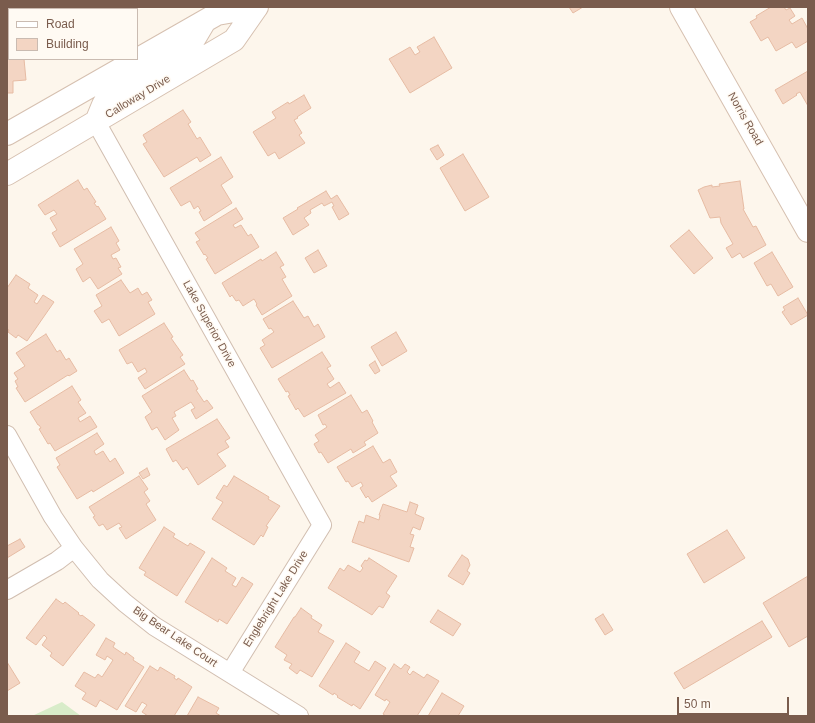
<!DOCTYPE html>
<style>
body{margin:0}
#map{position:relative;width:815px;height:723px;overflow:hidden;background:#fdf6ec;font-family:Arial,sans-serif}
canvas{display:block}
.frame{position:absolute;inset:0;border:8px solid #7a5c4d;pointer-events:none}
.legend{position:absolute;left:8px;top:8px;width:130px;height:52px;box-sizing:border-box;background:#fffaf3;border:1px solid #cabbb1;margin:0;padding:5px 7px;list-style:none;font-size:12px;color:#7a5c4d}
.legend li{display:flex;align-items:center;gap:8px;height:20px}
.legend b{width:20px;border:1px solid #cabbb1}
.scale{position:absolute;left:677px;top:697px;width:112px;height:18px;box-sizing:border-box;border:2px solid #7a5c4d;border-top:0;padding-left:5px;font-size:12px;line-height:14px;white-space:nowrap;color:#7a5c4d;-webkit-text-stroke:3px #fffaf3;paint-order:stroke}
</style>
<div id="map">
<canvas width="815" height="723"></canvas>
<div class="frame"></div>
<ul class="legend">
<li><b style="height:5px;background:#fff"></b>Road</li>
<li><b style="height:11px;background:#f3d5c3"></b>Building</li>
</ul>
<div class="scale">50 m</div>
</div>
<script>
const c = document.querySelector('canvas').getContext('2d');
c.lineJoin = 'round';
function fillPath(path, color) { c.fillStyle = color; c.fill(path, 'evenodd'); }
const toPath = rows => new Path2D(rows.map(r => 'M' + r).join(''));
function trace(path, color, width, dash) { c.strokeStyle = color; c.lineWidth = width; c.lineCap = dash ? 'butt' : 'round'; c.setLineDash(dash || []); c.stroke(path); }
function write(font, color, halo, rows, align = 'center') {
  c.font = font + ' Arial,sans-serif'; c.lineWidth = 3; c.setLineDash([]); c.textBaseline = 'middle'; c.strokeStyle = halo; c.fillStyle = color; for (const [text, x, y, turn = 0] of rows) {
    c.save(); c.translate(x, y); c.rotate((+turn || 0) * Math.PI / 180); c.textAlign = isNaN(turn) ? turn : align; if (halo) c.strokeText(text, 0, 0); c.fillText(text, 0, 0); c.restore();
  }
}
fillPath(toPath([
 [62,702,81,716,32,716]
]), '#d8ecc9');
const building = toPath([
 [75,7,123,7,122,9,75,9,75,7],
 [569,7,583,7,573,13,569,7],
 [771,7,784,7,786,10,790,8,795,16,789,20,792,24,802,18,808,29,808,41,796,48,792,42,776,51,768,37,761,41,750,22,757,18,756,16,771,7],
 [434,37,452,68,410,93,389,59,410,47,415,55,420,52,417,47,434,37],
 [7,40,9,40,9,59,24,59,26,80,13,81,13,93,7,93,7,40],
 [808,71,808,106,800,92,796,94,797,95,783,104,775,90,808,71],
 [304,95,311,108,297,117,298,118,294,120,302,133,299,135,305,143,279,159,275,152,268,156,253,132,276,118,272,112,288,102,289,104,304,95],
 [183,110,191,122,188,124,197,139,200,137,211,155,200,162,197,157,164,177,143,144,147,142,143,135,183,110],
 [438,145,444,155,437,160,430,149,438,145],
 [463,154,489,197,465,211,440,168,463,154],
 [221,157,233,177,221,185,232,203,204,221,199,212,201,211,198,206,194,209,190,201,181,206,170,188,221,157],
 [78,180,84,190,87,188,96,202,94,203,97,207,98,206,106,219,60,247,52,233,57,230,50,218,57,214,54,210,45,215,38,205,78,180],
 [740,181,744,209,743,209,753,227,756,226,766,245,743,258,740,253,732,258,726,248,733,244,721,223,720,217,710,218,698,190,704,187,712,185,712,187,720,186,719,184,740,181],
 [326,191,331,199,337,195,349,214,339,220,332,207,334,206,332,202,324,206,322,203,310,210,311,213,304,218,309,225,293,235,283,218,298,209,297,208,326,191],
 [236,208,243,219,233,225,235,228,241,225,248,236,251,234,259,247,215,274,206,259,208,258,205,254,204,255,196,242,200,240,195,233,236,208],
 [111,227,119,241,116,243,120,250,111,255,113,259,116,258,121,267,118,268,122,274,98,289,90,277,83,282,76,269,83,264,74,249,111,227],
 [689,230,713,258,694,274,670,246,689,230],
 [318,250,327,266,314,273,305,258,318,250],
 [276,252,284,265,280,267,286,277,282,279,292,296,262,315,256,305,257,304,254,299,243,306,239,300,236,301,232,295,230,297,222,283,261,259,262,261,276,252],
 [772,252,793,287,778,296,771,284,767,286,754,263,772,252],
 [16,275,30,284,28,288,38,295,34,302,37,304,43,295,54,302,27,341,18,335,16,338,8,332,9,330,7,329,7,288,16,275],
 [121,280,130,293,138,288,142,295,147,292,152,300,148,302,155,314,119,336,109,319,102,323,94,311,102,306,96,295,121,280],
 [798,298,808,315,791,325,782,312,785,310,783,307,798,298],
 [293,301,304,318,308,316,314,327,318,324,325,337,272,368,260,348,265,345,262,340,274,332,271,328,269,329,263,319,293,301],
 [164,323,173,337,171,338,183,355,180,357,185,364,145,389,138,378,147,372,145,368,138,372,132,362,127,364,119,350,164,323],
 [396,332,407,351,382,366,371,347,396,332],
 [46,334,57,352,60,350,66,360,69,358,77,371,69,376,68,375,25,402,16,388,18,387,15,381,18,379,14,373,25,366,16,353,46,334],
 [322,352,331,366,327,368,334,379,327,384,330,388,339,382,346,393,304,417,298,408,296,410,288,396,290,395,288,391,286,392,278,379,322,352],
 [375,361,380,371,375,374,369,365,375,361],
 [184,370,191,381,193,380,198,389,196,390,204,402,207,400,213,408,196,419,191,410,195,408,191,402,174,412,176,416,172,418,179,430,165,440,157,427,152,430,145,417,152,412,142,396,184,370],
 [72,386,81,400,78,402,86,413,78,418,80,422,90,416,97,427,55,451,50,443,48,444,39,429,41,428,39,425,38,425,30,412,72,386],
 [351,395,362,413,367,410,373,421,372,422,378,433,364,442,366,445,353,453,351,449,328,463,321,452,319,453,314,444,319,441,315,435,327,427,325,424,323,425,318,415,351,395],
 [217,419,230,438,225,441,229,447,217,454,226,466,198,485,187,467,183,470,176,460,173,462,166,449,217,419],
 [97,433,104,444,94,451,96,455,103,451,110,462,115,458,124,473,93,492,92,490,77,499,57,467,60,465,56,458,97,433],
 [373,446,383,463,390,459,397,472,390,476,397,486,372,502,368,496,366,498,360,488,363,486,361,482,352,487,348,481,346,482,337,467,373,446],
 [147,468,150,475,143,479,139,473,147,468],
 [139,476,148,489,144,492,150,501,146,504,156,520,126,539,119,528,122,527,119,523,107,530,103,524,99,526,93,517,95,516,89,507,139,476],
 [234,476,269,497,268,499,280,506,266,526,268,527,263,537,261,535,254,545,212,519,223,502,216,498,224,485,227,487,234,476],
 [410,502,418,505,415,514,424,518,420,530,413,527,410,534,414,535,410,547,414,548,409,562,352,542,359,521,364,523,366,515,379,520,380,515,379,515,383,504,407,512,410,502],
 [164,527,175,534,173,537,188,546,190,543,205,552,177,596,144,575,146,572,139,568,164,527],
 [727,530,745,558,704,583,687,554,727,530],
 [20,539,25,547,7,558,7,546,20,539],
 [462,555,468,559,470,565,467,571,470,573,463,585,448,576,462,555],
 [212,558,227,568,225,571,236,578,232,585,236,587,242,577,253,584,227,624,219,619,218,622,185,602,212,558],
 [369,558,397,576,386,593,390,596,383,608,379,606,372,615,328,588,340,568,344,571,348,565,360,572,363,568,361,566,365,560,367,561,369,558],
 [808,576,808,636,789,647,763,603,808,576],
 [56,599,63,604,65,602,79,613,78,614,81,616,82,615,95,625,63,666,50,656,52,653,42,645,47,638,44,635,36,645,26,638,56,599],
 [301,608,312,616,311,618,322,625,318,632,334,641,312,677,300,670,297,674,289,668,292,664,284,660,287,655,275,647,294,617,295,617,301,608],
 [438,610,461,624,453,636,430,622,438,610],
 [603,614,613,630,605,635,595,619,603,614],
 [762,621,772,637,684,689,674,673,762,621],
 [106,638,115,643,113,647,125,655,126,652,134,658,133,660,144,667,117,710,100,700,96,707,82,699,86,693,75,686,84,672,95,678,98,674,102,677,113,660,107,656,105,660,96,655,106,638],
 [346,643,360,652,354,662,369,671,375,661,386,668,360,709,353,704,352,706,337,697,338,696,334,693,333,695,319,686,346,643],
 [7,662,20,683,7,691,7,662],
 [394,664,401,669,405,664,410,667,407,672,410,675,413,671,424,678,427,674,439,681,417,716,386,716,383,714,390,702,386,699,385,701,375,695,394,664],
 [150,666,158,671,160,667,175,676,174,678,177,680,178,678,192,687,174,716,148,716,142,712,147,705,142,702,136,712,125,706,150,666],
 [442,693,464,706,458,716,428,716,442,693],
 [198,697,219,708,216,713,221,716,187,716,198,697]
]);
fillPath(building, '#f3d5c3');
trace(building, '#e6bba3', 1);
const street = toPath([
 [96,122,322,525,230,673],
 [7,435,53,517,74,548,100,580,125,603,154,626,299,716],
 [7,590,57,561,74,548]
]);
const secondary = toPath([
 [681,7,808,231],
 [96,122,103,105,107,98,189,48,205,21],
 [7,134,217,14,257,7],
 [7,174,234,40,257,7]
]);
trace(street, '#d1beb0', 20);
trace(secondary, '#d6c0b0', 24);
trace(street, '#fff', 18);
trace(secondary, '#fff', 22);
write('11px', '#7a5c4d', '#fffaf3', [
 ["Calloway Drive",138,97,-31],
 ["Norris Road",745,119,60],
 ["Lake Superior Drive",209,324,61],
 ["Englebright Lake Drive",276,599,-58],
 ["Big Bear Lake Court",175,637,34]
]);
</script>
